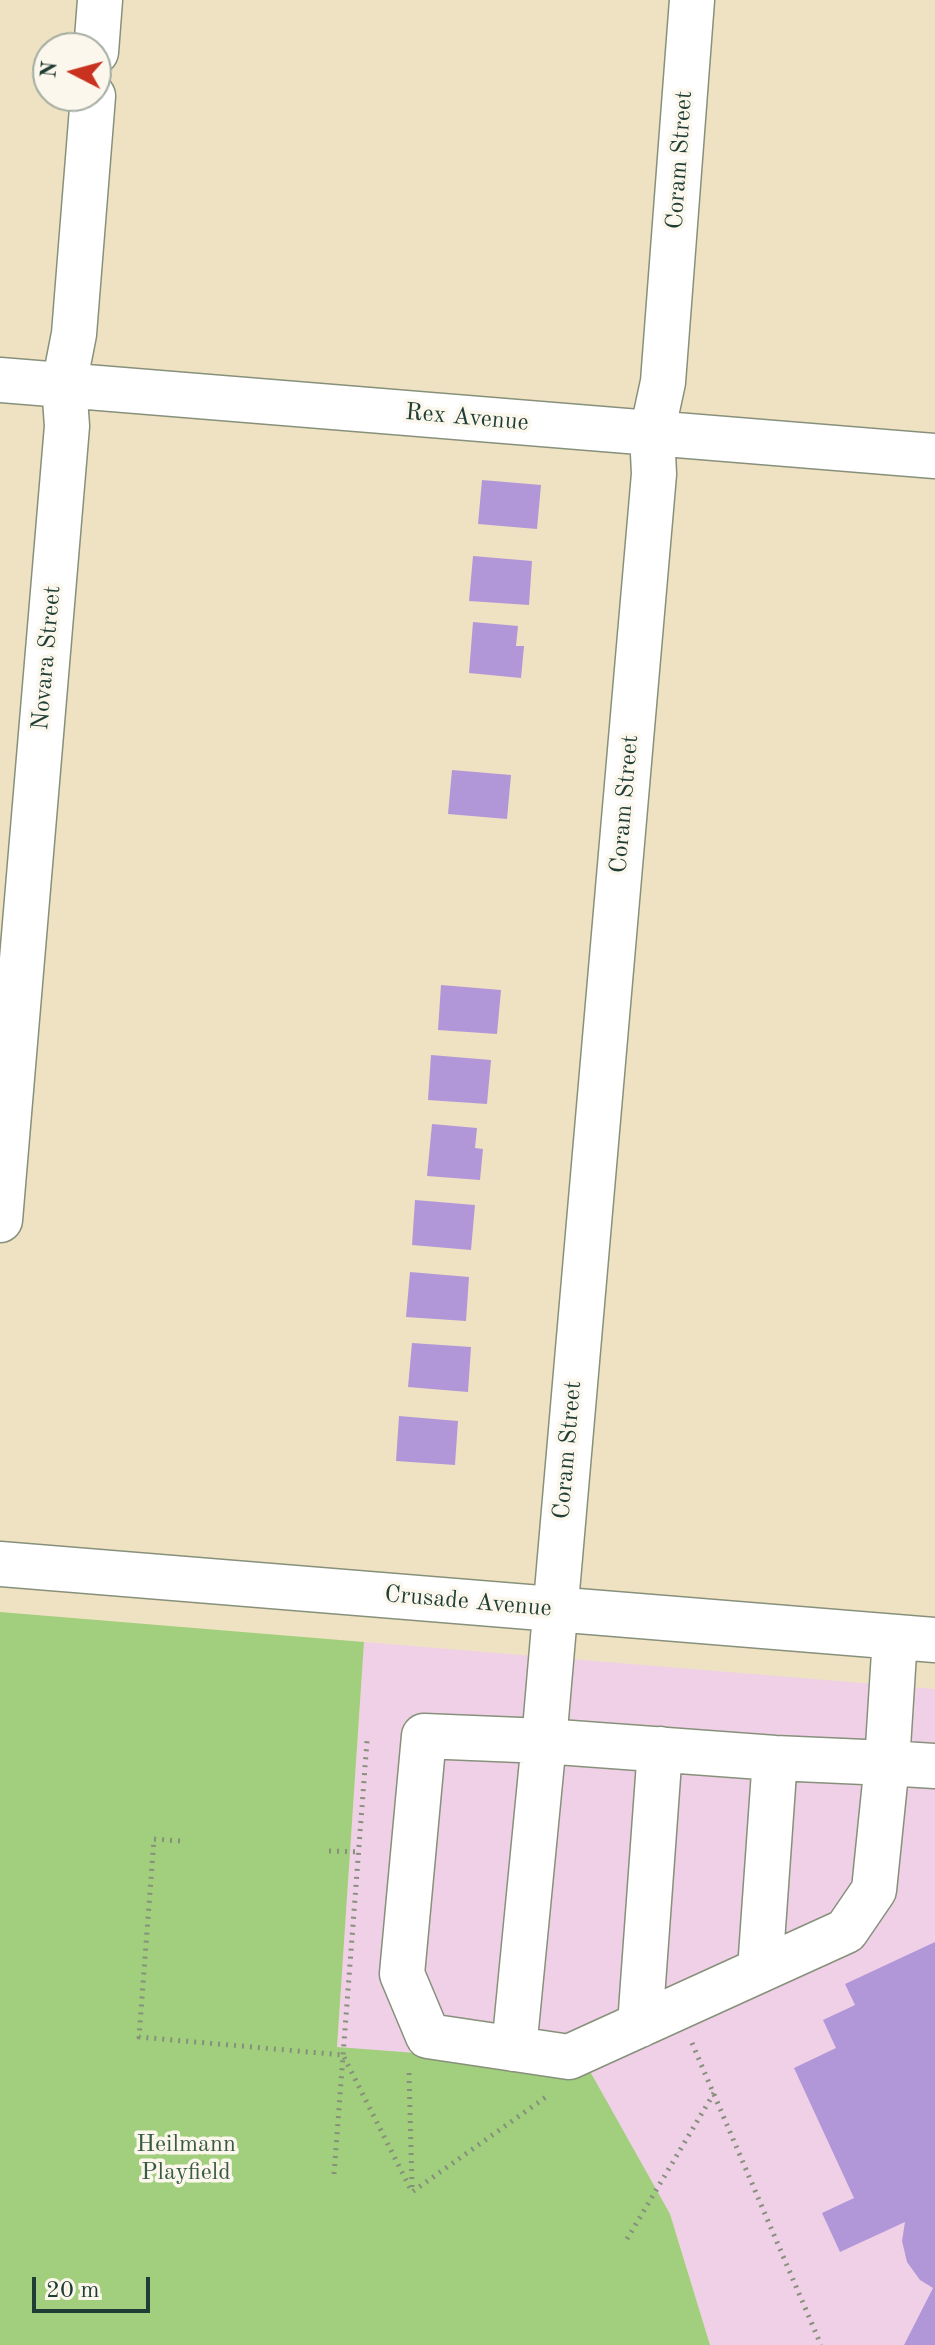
<!DOCTYPE html>
<style>
body{margin:0}
#map{position:relative;width:935px;height:2345px;overflow:hidden;background:#efe2c2;font-family:"Old Standard TT",serif}
canvas{display:block}
.north{position:absolute;left:32px;top:32px;width:80px;height:80px;box-sizing:border-box;background:#fbf7ec;border:2px solid #a3ada2;border-radius:50%;rotate:276deg;font-size:22px;font-weight:700;line-height:32px;text-align:center;color:#1f3d34}
.north::after{content:'';display:block;margin:auto;width:28px;height:36px;background:#c8321e;clip-path:polygon(50% 0,100% 100%,50% 72%,0 100%)}
.scale{position:absolute;left:32px;top:2277px;width:118px;height:36px;box-sizing:border-box;border:4px solid #1f3d34;border-top:0;padding-left:10px;font-size:24px;line-height:28px;white-space:nowrap;color:#1f3d34;-webkit-text-stroke:6px #fbf7ec;paint-order:stroke}
</style>
<div id="map">
<canvas width="935" height="2345"></canvas>
<div class="north">N</div>
<div class="scale">20 m</div>
</div>
<script>
const c = document.querySelector('canvas').getContext('2d');
c.lineJoin = 'round';
function fillPath(path, color) { c.fillStyle = color; c.fill(path, 'evenodd'); }
const toPath = rows => new Path2D(rows.map(r => 'M' + r).join(''));
function trace(path, color, width, dash) { c.strokeStyle = color; c.lineWidth = width; c.lineCap = dash ? 'butt' : 'round'; c.setLineDash(dash || []); c.stroke(path); }
function write(font, color, halo, rows, align = 'center') {
  c.font = font + ' "Old Standard TT",serif'; c.lineWidth = 7; c.setLineDash([]); c.textBaseline = 'middle'; c.strokeStyle = halo; c.fillStyle = color; for (const [text, x, y, turn = 0] of rows) {
    c.save(); c.translate(x, y); c.rotate((+turn || 0) * Math.PI / 180); c.textAlign = isNaN(turn) ? turn : align; if (halo) c.strokeText(text, 0, 0); c.fillText(text, 0, 0); c.restore();
  }
}
fillPath(toPath([
 [364,1642,935,1689,935,2345,710,2345,670,2214,337,2047]
]), '#efd0e6');
fillPath(toPath([
 [0,1612,364,1642,337,2047,587,2066,670,2214,710,2345,0,2345]
]), '#a1cf7d');
fillPath(toPath([
 [482,480,541,485,537,529,478,524],
 [473,556,532,561,529,605,469,601],
 [473,622,518,626,516,646,524,646,521,678,469,673],
 [452,770,511,775,507,819,448,814],
 [441,985,501,990,497,1034,438,1030],
 [431,1055,491,1060,487,1104,428,1100],
 [432,1124,477,1128,475,1148,483,1149,480,1180,427,1176],
 [415,1200,475,1205,471,1250,412,1245],
 [410,1272,469,1277,466,1321,406,1317],
 [412,1343,471,1347,468,1392,408,1387],
 [399,1416,458,1421,455,1465,396,1461],
 [935,1942,935,2345,904,2345,933,2288,920,2280,907,2262,902,2241,905,2222,840,2252,822,2213,854,2198,794,2068,836,2048,823,2020,855,2005,845,1984]
]), '#b297d8');
const minor = toPath([
 [692,0,663,382,652,433,654,474,544,1741,775,1758,887,1763,895,1637],
 [96,52,100,0],
 [0,380,935,456],
 [0,1220,67,426,64,385,74,334,93,96],
 [0,1564,935,1640],
 [760,1970,775,1758],
 [640,2025,660,1749],
 [514,2049,544,1741,424,1736,402,1974,428,2036,569,2057,846,1931,874,1890,887,1763,935,1766]
]);
trace(minor, '#87907b', 47);
trace(toPath([
 [180,1841,154,1839,139,2037,343,2055,412,2192,546,2097],
 [329,1851,359,1852],
 [692,2043,821,2345],
 [409,2073,412,2187],
 [334,2174,367,1741],
 [627,2239,714,2093]
]), '#87907b', 5, [2, 6]);
trace(minor, '#fff', 44);
write('24px', '#1f3d34', '#fbf7ec', [
 ["Coram Street",680,160,-86],
 ["Rex Avenue",467,418,5],
 ["Novara Street",47,658,-85],
 ["Coram Street",625,804,-85],
 ["Coram Street",568,1450,-85],
 ["Crusade Avenue",468,1602,5]
]);
write('24px', '#395a43', '#fbf7ec', [
 ["Heilmann",186,2145],
 ["Playfield",186,2173]
]);
</script>
